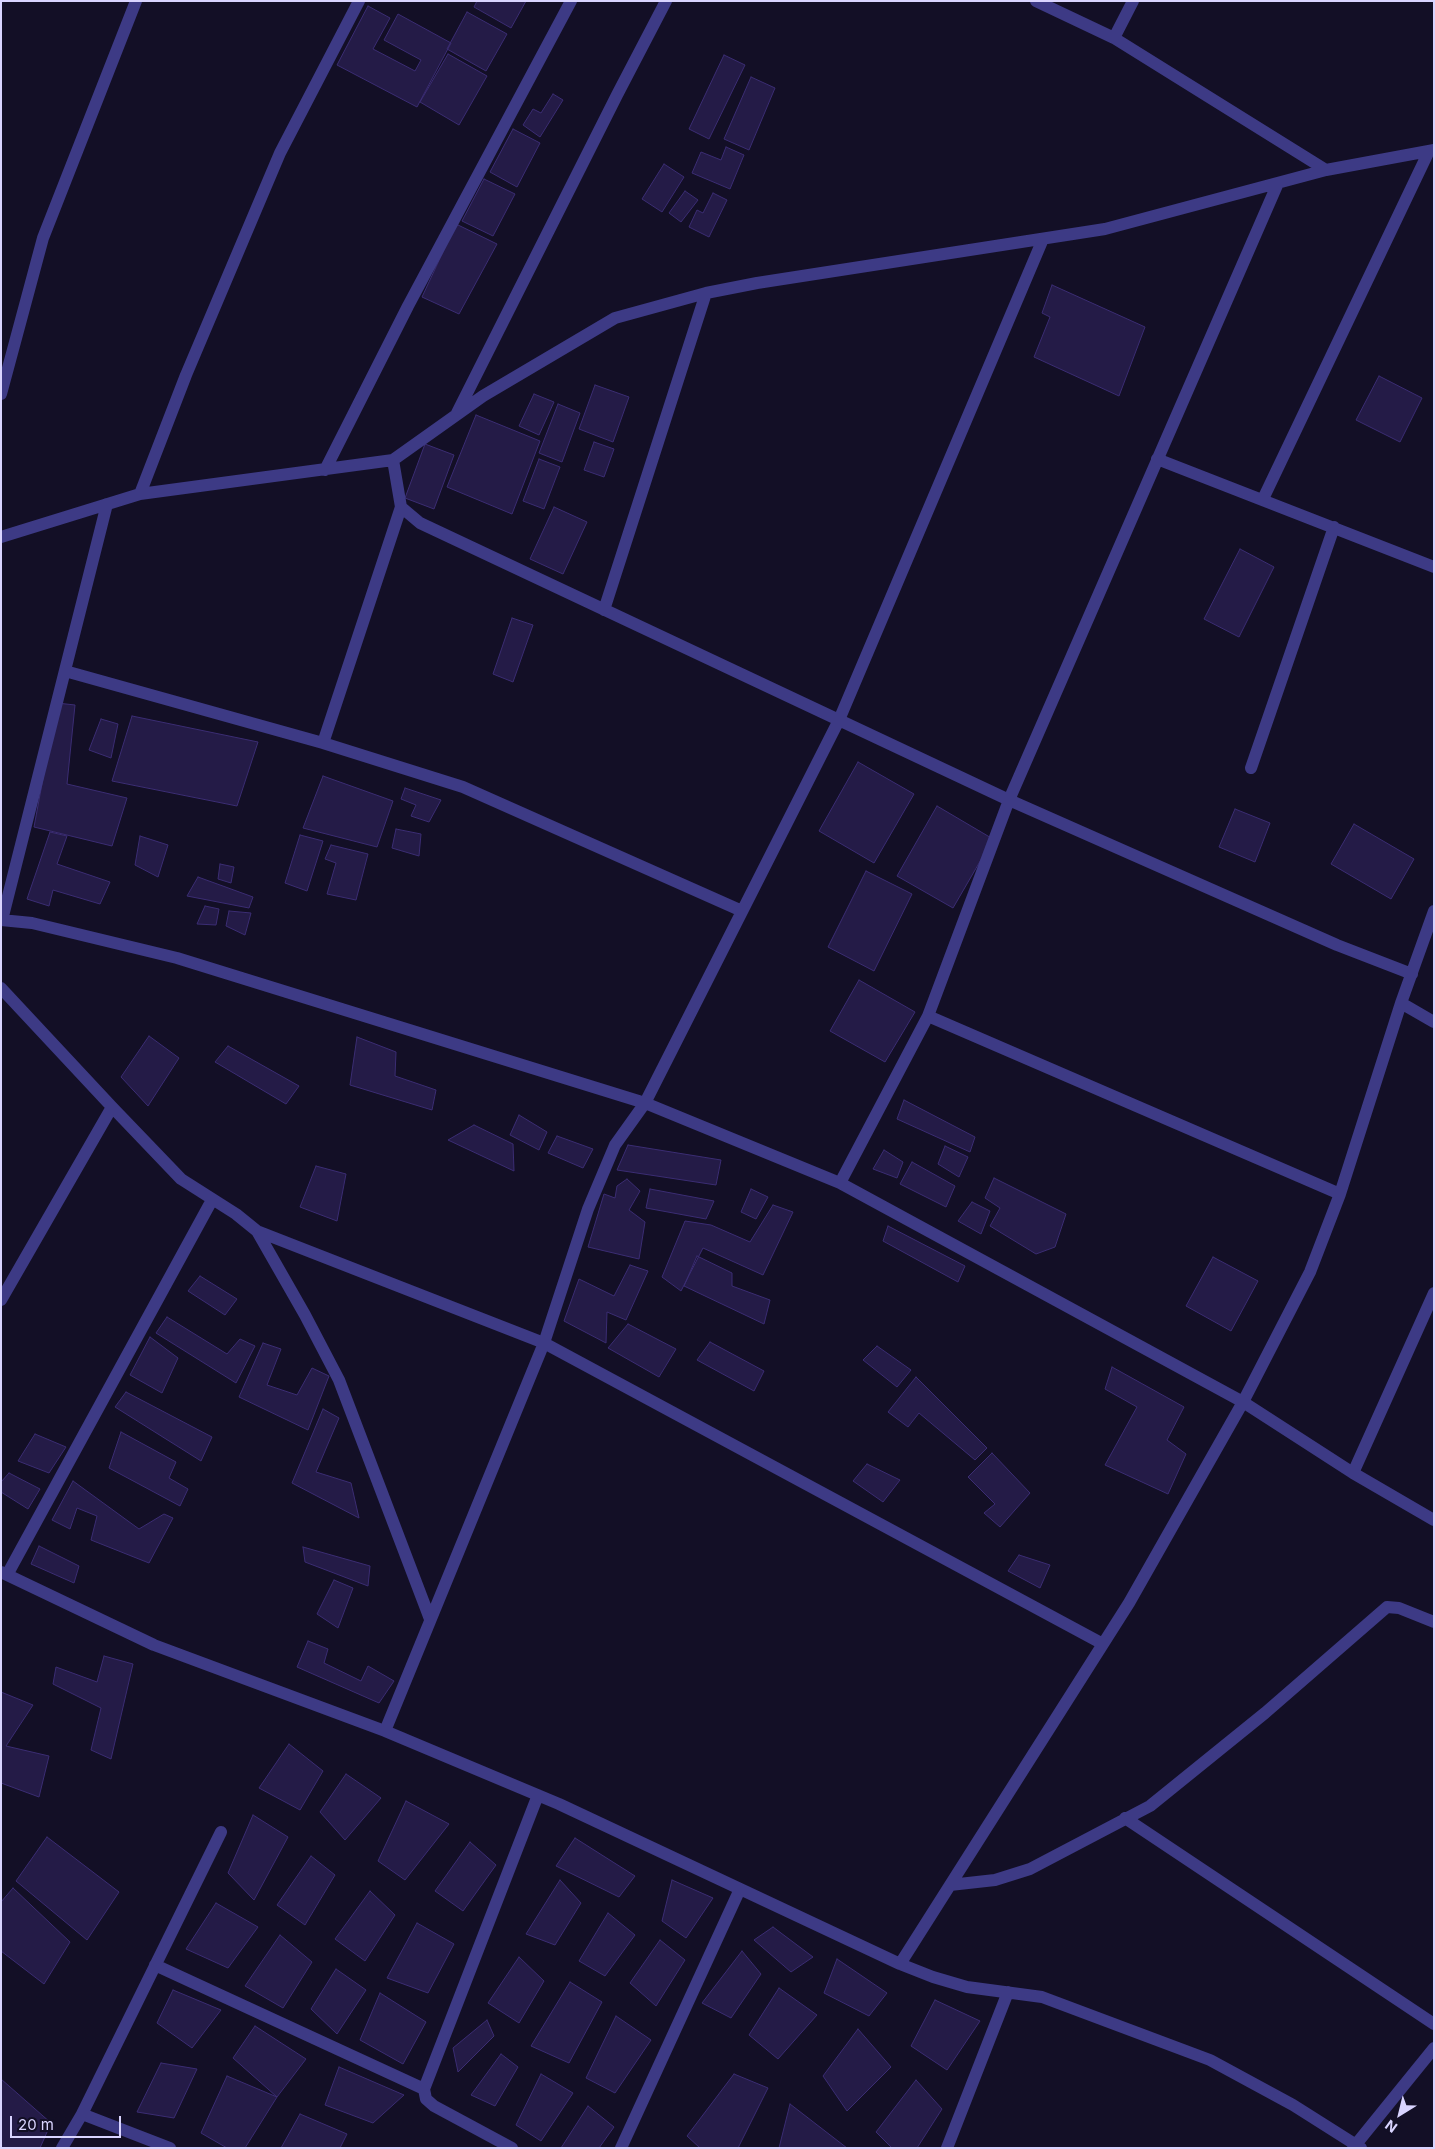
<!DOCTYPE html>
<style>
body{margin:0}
#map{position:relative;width:1435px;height:2149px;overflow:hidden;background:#130f26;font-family:Inter,sans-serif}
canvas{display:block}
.frame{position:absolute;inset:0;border:2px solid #d9d4ff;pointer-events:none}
.north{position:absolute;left:1375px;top:2089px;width:50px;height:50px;-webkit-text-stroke:4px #130f26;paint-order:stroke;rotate:216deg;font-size:14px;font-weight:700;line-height:20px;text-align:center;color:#d9d4ff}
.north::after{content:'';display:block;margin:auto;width:18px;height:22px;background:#d9d4ff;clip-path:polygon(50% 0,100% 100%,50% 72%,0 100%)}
.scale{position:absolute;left:10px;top:2116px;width:111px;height:22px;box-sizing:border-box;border:2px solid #d9d4ff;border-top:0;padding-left:6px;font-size:15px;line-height:18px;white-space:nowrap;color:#d9d4ff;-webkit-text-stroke:4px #130f26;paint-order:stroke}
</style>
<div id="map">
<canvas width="1435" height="2149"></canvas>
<div class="frame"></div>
<div class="north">N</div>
<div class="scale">20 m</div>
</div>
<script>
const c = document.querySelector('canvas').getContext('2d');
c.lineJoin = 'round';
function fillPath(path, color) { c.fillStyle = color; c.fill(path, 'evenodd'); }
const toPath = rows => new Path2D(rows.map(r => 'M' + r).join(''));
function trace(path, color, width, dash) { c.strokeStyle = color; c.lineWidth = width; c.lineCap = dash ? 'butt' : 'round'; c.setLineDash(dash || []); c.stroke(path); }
const building = toPath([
 [477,1,526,1,511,28,474,7,477,1],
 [368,6,390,18,373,49,415,71,421,60,384,40,398,14,451,43,417,107,337,65,368,6],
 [467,12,507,34,486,71,447,49,467,12],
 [448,54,487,76,459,125,420,102,448,54],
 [724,55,745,65,709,139,689,129,724,55],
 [751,77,775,88,749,150,724,139,751,77],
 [553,94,563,100,540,137,523,125,533,109,541,113,553,94],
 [513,129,540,143,517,187,490,172,513,129],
 [726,147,744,155,730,189,692,173,701,152,721,160,726,147],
 [664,164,684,177,662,212,642,199,664,164],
 [484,179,515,194,493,236,462,221,484,179],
 [685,191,698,200,681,222,669,213,685,191],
 [713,193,727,200,709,237,689,227,697,210,703,213,713,193],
 [456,224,497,244,459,314,422,297,456,224],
 [1052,285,1145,327,1119,396,1034,357,1050,317,1042,313,1052,285],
 [1379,376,1422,398,1400,442,1356,420,1379,376],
 [595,385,629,397,613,442,579,429,595,385],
 [534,394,554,402,539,435,519,426,534,394],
 [558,404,580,413,562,462,539,453,558,404],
 [476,415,540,441,512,514,447,487,476,415],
 [594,442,614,449,604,477,584,470,594,442],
 [425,444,454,455,434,509,405,498,425,444],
 [539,459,560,467,544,509,523,501,539,459],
 [554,507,587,522,563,574,530,559,554,507],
 [1240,549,1274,567,1239,637,1204,619,1240,549],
 [512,618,533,625,513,682,493,674,512,618],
 [57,703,75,705,67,784,127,798,112,846,34,827,57,703],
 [132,716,258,742,237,806,112,781,132,716],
 [101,719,118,724,111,758,89,750,101,719],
 [858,762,914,794,874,863,819,831,858,762],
 [323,776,393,801,377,847,303,828,323,776],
 [405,788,441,800,429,822,411,816,416,805,401,799,405,788],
 [937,806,993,839,953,908,897,876,937,806],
 [1235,809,1270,823,1255,862,1219,847,1235,809],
 [1354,824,1414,859,1391,899,1331,864,1354,824],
 [396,829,421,834,419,856,392,848,396,829],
 [50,832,67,836,57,864,110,882,100,904,53,890,49,906,27,899,50,832],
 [300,835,323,841,307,891,285,883,300,835],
 [140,836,168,845,158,877,135,865,140,836],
 [331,845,368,854,356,900,327,894,336,863,325,859,331,845],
 [220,864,234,867,231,883,218,879,220,864],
 [866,871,912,894,874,971,828,947,866,871],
 [198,877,253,897,249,908,187,896,198,877],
 [205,906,219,909,216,925,197,924,205,906],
 [229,911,251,913,245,935,226,926,229,911],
 [859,980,915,1012,885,1062,830,1031,859,980],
 [149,1036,179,1058,148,1106,121,1077,149,1036],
 [357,1037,396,1052,395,1076,436,1090,432,1110,350,1085,357,1037],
 [228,1046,299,1086,286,1104,215,1062,228,1046],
 [904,1100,975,1137,970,1152,897,1119,904,1100],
 [519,1115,547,1132,539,1150,510,1135,519,1115],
 [474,1125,513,1144,514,1171,448,1140,474,1125],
 [557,1136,593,1149,583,1168,548,1153,557,1136],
 [628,1145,721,1160,716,1185,617,1170,628,1145],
 [945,1146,968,1157,959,1177,938,1164,945,1146],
 [884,1150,903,1162,897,1178,873,1169,884,1150],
 [912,1162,955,1186,946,1207,900,1184,912,1162],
 [316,1166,346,1174,337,1221,300,1207,316,1166],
 [994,1178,1066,1214,1055,1247,1036,1254,990,1226,1000,1208,985,1198,994,1178],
 [627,1179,640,1191,629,1210,645,1222,639,1259,588,1247,604,1194,615,1198,617,1186,627,1179],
 [650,1189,714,1201,706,1219,646,1208,650,1189],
 [751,1189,768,1197,756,1219,741,1212,751,1189],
 [972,1202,990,1211,981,1234,958,1221,972,1202],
 [773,1205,793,1212,763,1275,703,1248,681,1291,662,1277,685,1221,711,1225,750,1242,773,1205],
 [888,1226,965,1266,958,1282,883,1241,888,1226],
 [697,1256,732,1273,732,1286,770,1300,764,1324,684,1286,697,1256],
 [1213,1257,1258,1281,1231,1331,1186,1306,1213,1257],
 [630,1265,648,1271,626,1320,607,1312,606,1343,564,1321,579,1279,614,1296,630,1265],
 [200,1276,237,1299,225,1315,188,1291,200,1276],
 [167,1317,227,1354,240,1339,255,1346,236,1383,156,1333,167,1317],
 [628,1324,676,1349,659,1377,608,1348,628,1324],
 [150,1337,178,1358,162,1393,130,1375,150,1337],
 [710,1342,764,1371,754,1391,697,1360,710,1342],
 [263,1343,281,1349,267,1385,297,1395,312,1368,329,1376,308,1430,239,1397,263,1343],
 [877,1346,911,1370,897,1387,863,1360,877,1346],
 [1112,1367,1184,1407,1167,1440,1186,1454,1168,1494,1105,1465,1137,1407,1105,1389,1112,1367],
 [916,1377,987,1448,975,1460,919,1413,908,1427,888,1412,916,1377],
 [126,1392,212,1437,201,1461,115,1407,126,1392],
 [323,1409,339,1418,316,1472,351,1483,359,1518,292,1483,323,1409],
 [121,1432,176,1462,169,1478,188,1489,180,1506,109,1468,121,1432],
 [35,1434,66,1447,49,1473,18,1461,35,1434],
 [992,1453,1030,1493,1000,1527,984,1513,995,1504,968,1477,992,1453],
 [867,1464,900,1480,883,1502,853,1481,867,1464],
 [9,1473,40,1489,28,1509,1,1492,1,1482,9,1473],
 [73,1481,139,1529,164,1514,173,1518,149,1563,91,1540,97,1516,77,1508,70,1529,52,1520,73,1481],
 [39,1546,79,1566,74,1583,31,1564,39,1546],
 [303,1547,370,1566,368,1586,305,1562,303,1547],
 [1019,1555,1050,1565,1040,1588,1008,1571,1019,1555],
 [334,1580,353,1588,338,1628,317,1614,334,1580],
 [308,1641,328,1649,324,1663,361,1681,368,1666,394,1681,379,1703,297,1667,308,1641],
 [104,1656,133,1664,111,1759,91,1750,101,1708,53,1684,56,1667,97,1682,104,1656],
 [1,1692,33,1705,6,1746,49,1756,39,1797,1,1783,1,1692],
 [289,1744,323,1771,300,1810,259,1788,289,1744],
 [346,1774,381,1798,345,1840,320,1812,346,1774],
 [406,1801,449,1824,405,1880,378,1861,406,1801],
 [253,1815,288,1837,254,1900,228,1873,253,1815],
 [47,1837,119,1892,87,1940,16,1881,47,1837],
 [575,1838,635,1876,619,1897,556,1866,575,1838],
 [470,1842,496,1865,463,1911,435,1891,470,1842],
 [311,1856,335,1875,305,1925,277,1905,311,1856],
 [560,1880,581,1903,555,1945,526,1934,560,1880],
 [672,1880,713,1898,686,1938,662,1921,672,1880],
 [13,1888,70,1942,44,1984,1,1951,1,1902,13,1888],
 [370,1891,395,1915,365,1961,335,1939,370,1891],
 [216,1903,258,1927,228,1968,186,1949,216,1903],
 [608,1913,635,1935,605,1976,579,1961,608,1913],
 [417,1923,454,1944,428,1993,387,1978,417,1923],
 [773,1927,813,1957,791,1972,754,1940,773,1927],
 [280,1935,312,1962,283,2008,245,1986,280,1935],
 [660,1940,685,1960,656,2006,630,1983,660,1940],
 [742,1951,761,1974,731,2018,702,2003,742,1951],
 [519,1957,544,1981,519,2023,488,2003,519,1957],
 [837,1959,887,1993,869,2016,824,1993,837,1959],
 [336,1969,366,1990,337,2034,311,2009,336,1969],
 [570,1982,602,2002,569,2063,531,2046,570,1982],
 [779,1988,817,2015,778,2059,749,2035,779,1988],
 [173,1990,221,2010,192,2048,157,2023,173,1990],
 [380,1993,426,2022,403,2064,360,2040,380,1993],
 [935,2000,980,2021,947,2070,911,2046,935,2000],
 [616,2016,651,2040,615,2093,586,2078,616,2016],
 [487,2020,494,2036,458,2072,453,2048,487,2020],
 [255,2026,306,2059,277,2097,233,2058,255,2026],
 [858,2029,891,2067,847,2111,823,2076,858,2029],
 [501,2054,518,2067,495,2106,471,2095,501,2054],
 [161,2063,197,2069,174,2118,137,2112,161,2063],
 [339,2067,404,2095,373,2123,325,2105,339,2067],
 [541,2074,573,2093,541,2141,516,2125,541,2074],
 [734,2074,768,2088,738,2148,700,2148,687,2136,734,2074],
 [227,2076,277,2097,245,2148,227,2148,201,2133,227,2076],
 [1,2079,51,2123,40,2148,1,2148,1,2079],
 [916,2080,942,2109,917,2148,892,2148,876,2132,916,2080],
 [790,2104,847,2148,779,2148,790,2104],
 [588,2106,614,2127,599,2148,561,2148,588,2106],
 [300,2114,347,2134,340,2148,281,2148,300,2114]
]);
fillPath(building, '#241b47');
trace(building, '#3b2d73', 1);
trace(toPath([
 [1036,1,1114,38,1326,170],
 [1114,38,1133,1],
 [1,394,43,238,136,1],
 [457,413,617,95,666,1],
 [1157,459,1434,567],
 [393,460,401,507,420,523,1009,800,1337,945,1412,974],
 [325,470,408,306,571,1],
 [140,494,186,375,280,153,359,1],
 [1263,499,1429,151],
 [1,537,140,494,393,460,483,396,615,318,706,293,757,283,1105,229,1326,170,1434,150],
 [604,610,706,293],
 [65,671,323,743,463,787,742,911],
 [323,743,401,507],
 [1251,768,1334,527],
 [1,920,32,923,177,958,645,1103,840,1183,1243,1402,1353,1473,1434,1520],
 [2,920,107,504],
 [1,988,112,1107,181,1179,236,1214,257,1231,305,1315,339,1380,430,1619],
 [1401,1003,1434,1022],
 [928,1016,1340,1194],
 [840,1183,928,1016,1009,800,1278,183],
 [257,1231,544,1343,1103,1644],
 [1,1300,112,1107],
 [1353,1473,1434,1293],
 [1,1572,154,1645,385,1731,559,1804,900,1964,933,1977,967,1987,1042,1997,1210,2060,1293,2105,1361,2148],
 [7,1575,212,1200],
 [385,1731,544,1343,588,1209,615,1145,645,1103,839,720,1043,239],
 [1125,1818,1434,2024],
 [950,1885,995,1880,1030,1869,1150,1806,1265,1713,1387,1607,1399,1608,1434,1622],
 [900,1964,1129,1603,1243,1402,1310,1272,1340,1194,1401,1003,1434,911],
 [155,1965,424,2089],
 [82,2114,221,1832],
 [62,2148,82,2114,170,2148],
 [512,2148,434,2106,426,2099,424,2089,538,1795],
 [621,2148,740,1889],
 [947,2148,1008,1992],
 [1353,2148,1434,2048]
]), '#3d3a85', 12);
</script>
